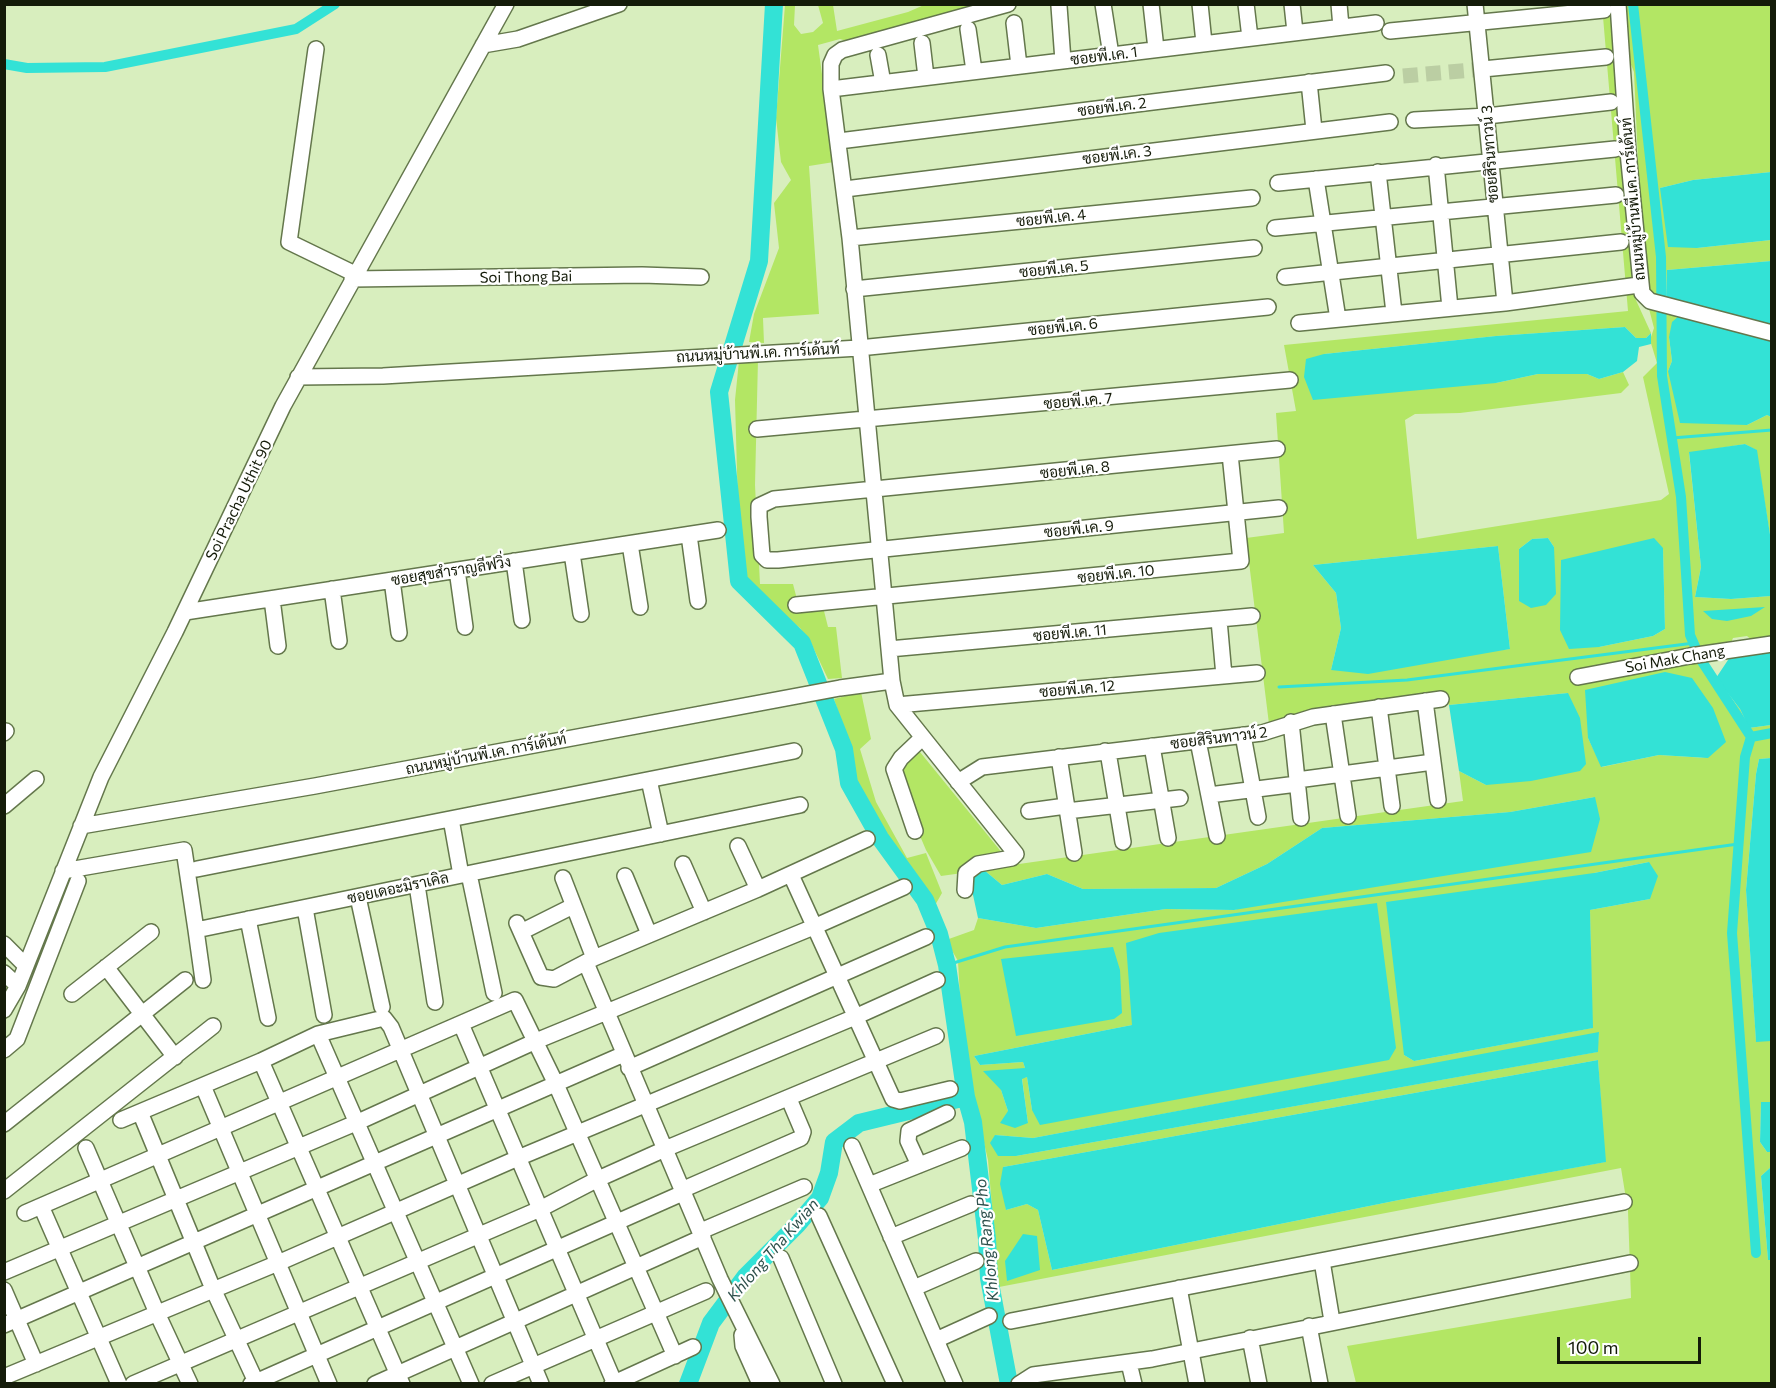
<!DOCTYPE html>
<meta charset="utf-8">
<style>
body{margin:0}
#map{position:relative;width:1776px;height:1388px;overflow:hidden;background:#d8eebe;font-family:Commissioner,sans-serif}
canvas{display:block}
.frame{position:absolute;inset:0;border:6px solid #141b09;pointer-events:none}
.scale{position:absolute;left:1557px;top:1337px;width:144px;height:27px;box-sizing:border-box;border:3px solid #141b09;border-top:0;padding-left:8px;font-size:18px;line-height:21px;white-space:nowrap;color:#141b09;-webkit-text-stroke:4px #fff;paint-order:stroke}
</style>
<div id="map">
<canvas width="1776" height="1388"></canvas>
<div class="frame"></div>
<div class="scale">100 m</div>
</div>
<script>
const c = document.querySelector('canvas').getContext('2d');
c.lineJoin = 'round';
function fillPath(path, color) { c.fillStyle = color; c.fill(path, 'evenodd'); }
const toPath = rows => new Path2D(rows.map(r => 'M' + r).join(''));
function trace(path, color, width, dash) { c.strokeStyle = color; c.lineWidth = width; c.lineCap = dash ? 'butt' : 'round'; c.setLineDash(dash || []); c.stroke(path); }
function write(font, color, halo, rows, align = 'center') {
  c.font = font + ' Commissioner,Sarabun,sans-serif'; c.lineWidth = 4.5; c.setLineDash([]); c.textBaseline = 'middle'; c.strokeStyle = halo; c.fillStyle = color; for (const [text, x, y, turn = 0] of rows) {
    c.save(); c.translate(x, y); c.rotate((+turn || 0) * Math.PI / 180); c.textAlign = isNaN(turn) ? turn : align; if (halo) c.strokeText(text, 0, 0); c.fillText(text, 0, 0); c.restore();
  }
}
fillPath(toPath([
 [785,5,795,5,794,25,801,34,813,32,823,23,818,5,833,5,837,31,908,12,924,5,981,5,847,41,840,39,818,45,834,162,809,166,819,314,763,318,764,343,749,342,754,314,779,248,774,203,791,180,781,162,776,118],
 [1602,5,1610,5,1635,298,1651,333,1646,338,1636,338,1625,327,1496,336,1324,354,1496,383,1538,374,1587,374,1599,379,1623,372,1629,385,1621,393,1460,413,1415,414,1405,420,1417,539,1661,500,1669,494,1643,377,1657,363,1650,340,1654,328,1648,305,1680,315,1669,337,1672,361,1668,371,1747,425,1767,415,1771,417,1771,541,1756,450,1745,444,1689,453,1701,567,1695,597,1731,599,1771,596,1771,641,1755,643,1747,636,1733,638,1730,645,1709,659,1707,663,1722,687,1740,709,1749,728,1771,725,1771,758,1759,759,1756,774,1746,890,1756,1041,1771,1041,1771,1102,1761,1103,1760,1142,1767,1152,1771,1152,1771,1167,1761,1176,1768,1260,1772,1260,1771,1383,1356,1383,1347,1346,1631,1298,1628,1211,1621,1168,999,1287,988,1160,963,1053,958,961,946,940,974,930,978,918,1036,928,1166,909,1234,910,1595,797,1510,812,1322,828,1267,864,1216,888,1083,889,1047,874,1002,885,984,870,941,876,926,850,888,761,920,752,1012,865,1463,801,1459,771,1486,785,1568,693,1449,705,1448,696,1269,724,1246,538,1284,533,1276,413,1296,411,1284,345,1628,311],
 [1548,538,1554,547,1519,601,1519,549,1532,539],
 [1498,546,1510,649,1331,670,1341,628,1336,593,1313,565],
 [1663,548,1665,629,1653,636,1599,647],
 [1588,738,1707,758,1659,755,1602,767],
 [1649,862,1650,899,1590,910,1592,1028,1414,1061,1404,1055,1594,873],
 [1132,1025,1032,1110,1027,1077,1022,1078,1028,1123,1008,1111,1001,1090,1025,1068,1023,1062,980,1065,974,1056],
 [1599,1033,1597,1052,1016,1156,995,1135,1033,1138],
 [1598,1060,1605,1162,1399,1200,1052,1270,1038,1210,1027,1204,1006,1210,1003,1167],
 [1624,5,1771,5,1771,172,1693,180,1660,188,1697,248,1771,240,1771,261,1667,270,1666,300,1650,293,1639,184,1634,72,1630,62],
 [758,359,755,485,760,584,793,584,800,611,824,611,828,627,836,627,842,678,828,679,811,643,800,628,758,594,747,578,739,543,735,400,739,361],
 [861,692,871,739,860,749,876,802,907,858,926,853,942,893,934,907,908,866,870,818,852,773,849,745,834,699]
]), '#b3e664');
fillPath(toPath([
 [1771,172,1771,240,1697,248,1668,247,1660,188,1693,180],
 [1771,261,1771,324,1666,300,1667,270],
 [1680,315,1771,339,1771,417,1767,415,1747,425,1680,423,1668,371,1672,361,1669,337,1672,322],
 [1625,327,1636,338,1646,338,1651,333,1651,344,1639,347,1637,361,1623,372,1599,379,1587,374,1538,374,1496,383,1313,400,1304,377,1306,359,1324,354,1496,336],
 [1745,444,1757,450,1771,541,1771,596,1731,599,1695,597,1701,567,1689,452],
 [1548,538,1554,547,1556,594,1546,605,1531,608,1519,601,1519,549,1532,539],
 [1654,538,1663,548,1665,629,1653,636,1599,647,1569,649,1560,630,1561,560],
 [1498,546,1510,649,1368,674,1331,670,1341,628,1336,593,1313,565],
 [1765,607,1751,616,1727,621,1712,619,1703,611],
 [1771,648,1771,725,1749,728,1740,709,1716,678,1732,654],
 [1665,672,1692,678,1713,708,1726,742,1708,758,1659,755,1601,767,1588,738,1585,690],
 [1568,693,1580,718,1586,764,1580,771,1531,781,1486,785,1459,771,1449,705],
 [1771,758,1771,1041,1756,1042,1746,890,1756,774,1759,759],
 [1595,797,1600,819,1591,852,1234,910,1166,909,1036,928,978,918,968,872,984,870,1002,885,1047,874,1083,889,1216,888,1267,864,1322,828,1510,812],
 [1649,862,1658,876,1650,899,1590,910,1593,1028,1414,1061,1404,1055,1386,902,1594,873],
 [1377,903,1396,1048,1389,1060,1040,1125,1032,1110,1027,1077,1022,1079,1028,1123,1015,1128,1000,1123,1008,1111,1001,1090,983,1071,1025,1068,1023,1062,980,1065,974,1056,1132,1025,1126,943,1159,933],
 [1113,947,1120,970,1122,1013,1114,1019,1016,1036,1001,959],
 [1599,1032,1598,1052,1016,1156,998,1156,990,1143,995,1135,1033,1138],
 [1598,1060,1606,1162,1399,1200,1052,1270,1038,1210,1027,1204,1006,1210,1000,1184,1003,1167],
 [1761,1102,1771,1102,1771,1152,1767,1152,1760,1142],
 [1771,1167,1772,1260,1768,1260,1761,1176],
 [1023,1234,1037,1236,1040,1270,1007,1281,1005,1261]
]), '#33e2d6');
trace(toPath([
 [1633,5,1634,4],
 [1672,438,1772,430],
 [1279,687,1407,680,1694,643],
 [947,965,1005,947,1738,844]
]), '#33e2d6', 3);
trace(toPath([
 [1633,4,1661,257,1662,376,1681,497,1690,635,1701,660,1751,737],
 [4,64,27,68,105,67,296,29,335,4],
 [1756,1253,1732,933,1745,757,1751,737,1772,733]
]), '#33e2d6', 10);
trace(toPath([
 [774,4,759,261,719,392,739,581,802,643,844,749,849,783,880,838,925,900,939,934,947,965,966,1097,973,1122,987,1239,989,1278,1009,1384],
 [688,1384,711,1323,746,1276,797,1225,820,1198,829,1173,834,1142,859,1123,966,1097]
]), '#33e2d6', 18);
trace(toPath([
 [1403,76,1483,69]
]), '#bbcea3', 15, [15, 8]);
const minor = toPath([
 [1103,4,1111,55],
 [1151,4,1156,49],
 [1200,4,1204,43],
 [1246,4,1250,38],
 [1292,4,1295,32],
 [1339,4,1341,27],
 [1475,4,1505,303],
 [1618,4,1628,152,1642,293,1650,301,1772,333],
 [1059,6,1063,61],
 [1014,23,1019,66],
 [968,29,974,71],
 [1390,31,1604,10],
 [922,43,926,77],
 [483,45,518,39,619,4],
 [316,49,289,242,355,274],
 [878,55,883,83],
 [1483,69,1606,57],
 [1309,82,1314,130],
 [831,89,1376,23],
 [1414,120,1487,116,1611,102],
 [839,141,1386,73],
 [1436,165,1450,308],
 [1378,172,1394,313],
 [1316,179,1338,319],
 [1278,183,1615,149],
 [845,189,1390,122],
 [1275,228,1616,195],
 [850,238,1252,198],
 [1285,277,1621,242],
 [352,279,642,275,701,277],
 [854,289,1254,248],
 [1299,323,1505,303,1639,285],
 [298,377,383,376,859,348,1268,307],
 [757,429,1290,380],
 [1277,449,774,499,759,506,759,517,762,555,767,560,778,560,1279,508],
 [689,535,698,601],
 [630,544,640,607],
 [572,553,581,614],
 [514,561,522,620],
 [457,570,465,627],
 [392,580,399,633],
 [332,589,339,641],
 [272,599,278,646],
 [796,605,1241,561,1230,454],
 [185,612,718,530],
 [1219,620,1224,676],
 [889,649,1252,616],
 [1578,677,1690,656,1772,644],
 [1425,701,1438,800],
 [897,705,1257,673],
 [1379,707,1392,806],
 [1333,714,1348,816],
 [1291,722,1301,818],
 [4,733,6,731],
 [1243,735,1258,817],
 [1198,741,1217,836],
 [1152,746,1168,838],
 [1105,751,1109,758,1123,842],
 [1059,757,1074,853],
 [649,780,661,834],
 [1297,780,1433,762],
 [958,782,982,767,1262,733,1313,717,1441,699],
 [1209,795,1297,784],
 [4,806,36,779],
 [1029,811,1066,806],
 [1067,811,1180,798],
 [451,819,461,875],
 [81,826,315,786,840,688,892,681],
 [915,831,894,769,901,758,922,738],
 [738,846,758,889],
 [683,864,704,912],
 [197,869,794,751],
 [63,871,184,850,196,930,800,805],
 [469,874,494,993],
 [791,875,893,1099,900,1101,950,1089],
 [625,876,649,934],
 [563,878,594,958],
 [417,885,435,1002],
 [965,890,966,873,978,864,1012,858,1016,854,897,705,892,681,850,238,831,89,831,64,835,55,842,50,1008,4],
 [358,897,382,1007],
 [305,908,324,1015],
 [248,919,268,1018],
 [517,923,541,977,554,979,594,958,758,889,867,839],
 [196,930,203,980],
 [521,932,573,906],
 [4,944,26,966],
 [586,963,720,1279,772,1384],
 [106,967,175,1057],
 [4,973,18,986],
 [72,994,151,932],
 [4,1010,18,986,101,777,175,632,283,406,506,4],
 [461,1024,615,1384],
 [318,1034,471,1384],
 [4,1050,17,1039,78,881],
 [261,1061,402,1384],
 [629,1068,926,937],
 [203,1086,329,1384],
 [140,1112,213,1289,257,1384],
 [121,1120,261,1061,318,1034,384,1018,391,1027,541,1384],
 [4,1124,185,980],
 [852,1146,955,1384],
 [86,1148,157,1313,190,1384],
 [919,1165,908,1141,909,1131,947,1113],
 [869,1185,962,1148],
 [684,1189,801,1138,803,1132,789,1099],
 [4,1191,213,1026],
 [41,1206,119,1384],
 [25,1213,515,1000,555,1082,675,1356],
 [819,1216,895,1384],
 [701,1231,804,1187],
 [891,1237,971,1204],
 [781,1258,834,1384],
 [1322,1261,1332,1321],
 [4,1272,358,1122,536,1041,816,926,904,887],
 [914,1288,976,1261],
 [1179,1288,1197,1384],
 [4,1290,36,1364],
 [1011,1321,1624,1202],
 [4,1325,624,1054],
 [1309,1326,1320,1384],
 [742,1335,743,1346,760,1384],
 [1250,1338,1259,1384],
 [936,1340,989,1316],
 [1129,1363,1134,1384],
 [4,1377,278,1263,518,1158,855,1017,937,980],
 [133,1384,540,1209,596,1180,665,1149,936,1036],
 [251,1384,685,1192],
 [375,1384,703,1237],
 [492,1384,706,1291],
 [612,1384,693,1347],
 [1019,1384,1033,1375,1152,1359,1630,1263]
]);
trace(minor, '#64774c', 18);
trace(minor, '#fff', 15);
write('15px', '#141b09', '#fff', [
 ["ซอยพี.เค. 1",1104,56,-7],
 ["ซอยพี.เค. 2",1112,107,-7],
 ["ซอยสิรินทาวน์ 3",1490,154,-94],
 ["ซอยพี.เค. 3",1117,155,-7],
 ["ถนนหมู่บ้านพี.เค. การ์เด้นท์",1633,199,-95],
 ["ซอยพี.เค. 4",1051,218,-6],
 ["ซอยพี.เค. 5",1054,269,-6],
 ["Soi Thong Bai",526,277,-1],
 ["ซอยพี.เค. 6",1063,327,-6],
 ["ถนนหมู่บ้านพี.เค. การ์เด้นท์",758,353,-3],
 ["ซอยพี.เค. 7",1078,401,-5],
 ["ซอยพี.เค. 8",1075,470,-6],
 ["Soi Pracha Uthit 90",239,500,-64],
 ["ซอยพี.เค. 9",1079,529,-6],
 ["ซอยสุขสำราญลีฟวิ่ง",451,571,-9],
 ["ซอยพี.เค. 10",1116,574,-6],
 ["ซอยพี.เค. 11",1070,633,-5],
 ["Soi Mak Chang",1675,659,-10],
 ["ซอยพี.เค. 12",1077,689,-5],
 ["ซอยสิรินทาวน์ 2",1219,738,-7],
 ["ถนนหมู่บ้านพี.เค. การ์เด้นท์",486,754,-11],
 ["ซอยเดอะมิราเคิล",398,888,-12]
]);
write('italic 16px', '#2e504c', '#fff', [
 ["Khlong Rang Pho",987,1240,-96],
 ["Khlong Tha Kwian",773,1250,-49]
]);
</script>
